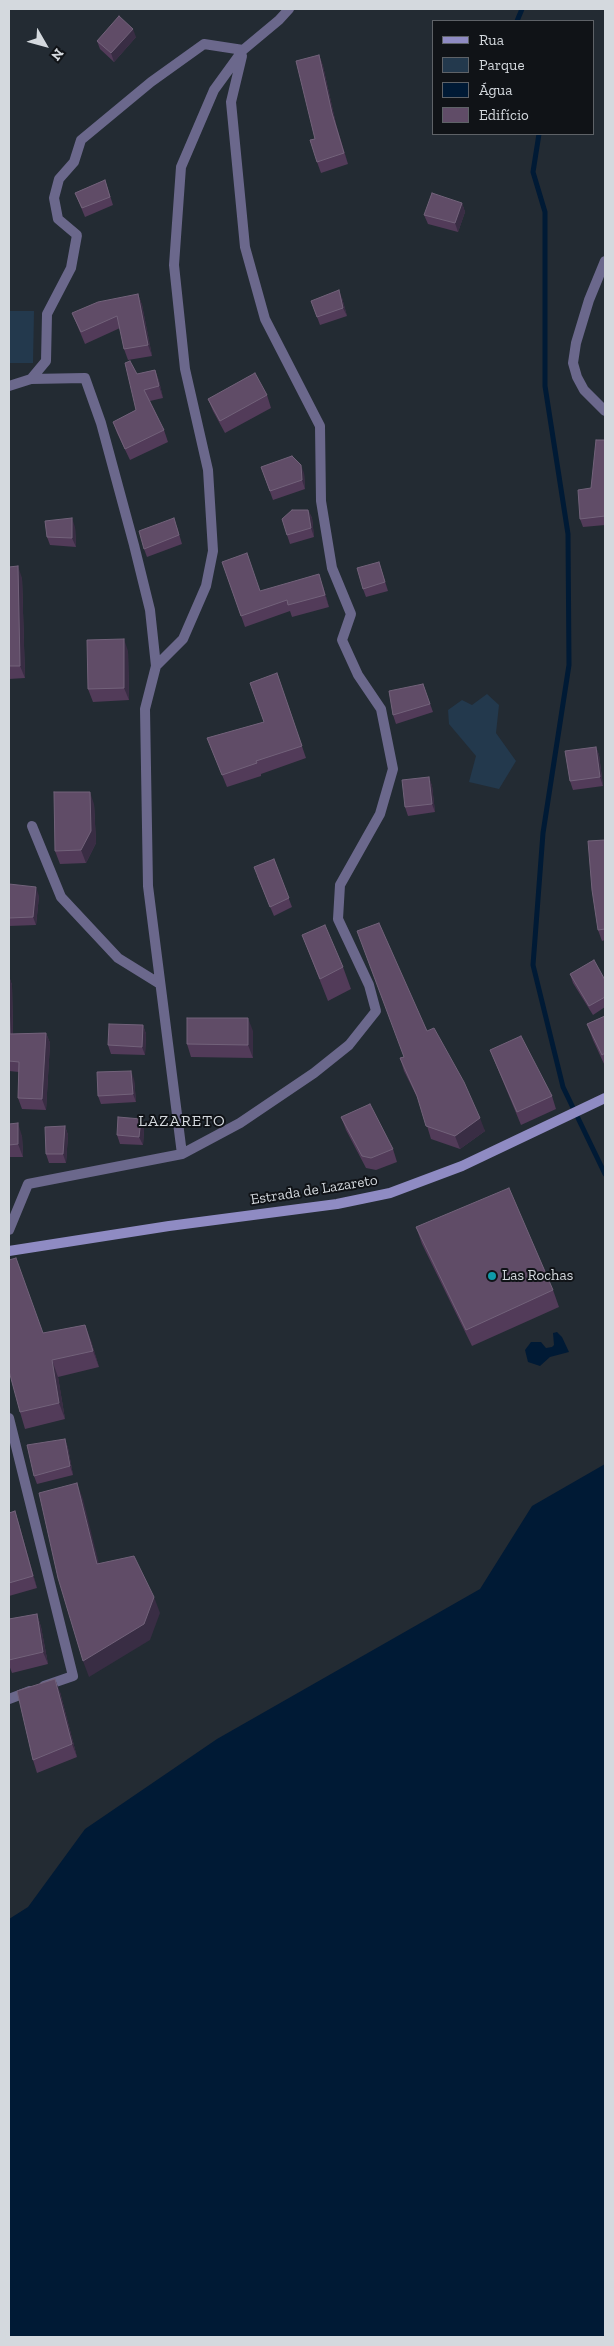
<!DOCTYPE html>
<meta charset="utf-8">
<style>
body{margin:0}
#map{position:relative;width:614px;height:2346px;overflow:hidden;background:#232b33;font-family:"Zilla Slab",serif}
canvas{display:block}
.frame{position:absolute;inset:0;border:10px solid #d4d9de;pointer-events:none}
.legend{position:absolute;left:432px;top:20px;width:162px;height:115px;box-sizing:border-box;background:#101317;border:1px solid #5e6267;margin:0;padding:6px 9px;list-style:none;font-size:15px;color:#d4d9de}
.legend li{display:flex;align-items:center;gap:10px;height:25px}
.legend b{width:25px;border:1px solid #5e6267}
.north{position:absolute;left:20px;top:20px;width:50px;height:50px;-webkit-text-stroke:4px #101317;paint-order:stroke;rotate:128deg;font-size:14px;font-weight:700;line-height:20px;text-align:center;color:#d4d9de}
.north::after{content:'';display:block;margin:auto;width:18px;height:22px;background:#d4d9de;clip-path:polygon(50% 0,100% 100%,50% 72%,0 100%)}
</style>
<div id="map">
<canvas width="614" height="2346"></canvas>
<div class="frame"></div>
<ul class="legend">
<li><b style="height:6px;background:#8f8bc3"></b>Rua</li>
<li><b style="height:14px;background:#23394d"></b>Parque</li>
<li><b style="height:14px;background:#001a35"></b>Água</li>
<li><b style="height:14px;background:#604c67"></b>Edifício</li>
</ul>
<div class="north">N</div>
</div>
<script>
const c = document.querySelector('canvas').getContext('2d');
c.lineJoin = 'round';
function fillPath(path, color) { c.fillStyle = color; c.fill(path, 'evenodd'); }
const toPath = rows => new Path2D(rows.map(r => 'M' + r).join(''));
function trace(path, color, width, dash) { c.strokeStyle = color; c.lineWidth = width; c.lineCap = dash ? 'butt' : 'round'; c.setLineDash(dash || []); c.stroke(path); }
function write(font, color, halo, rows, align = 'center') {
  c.font = font + ' "Zilla Slab",serif'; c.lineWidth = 4; c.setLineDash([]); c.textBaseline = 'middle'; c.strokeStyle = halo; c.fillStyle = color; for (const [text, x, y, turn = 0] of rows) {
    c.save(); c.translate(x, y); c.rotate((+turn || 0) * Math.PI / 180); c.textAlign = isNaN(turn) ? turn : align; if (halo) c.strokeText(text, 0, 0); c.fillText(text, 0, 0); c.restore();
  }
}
fillPath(toPath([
 [9,311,34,311,33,363,9,363],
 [487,694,499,705,496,733,516,761,499,789,469,782,476,756,449,724,448,710,462,700,472,705]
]), '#23394d');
fillPath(toPath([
 [557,1332,562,1337,569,1352,550,1357,540,1366,528,1362,525,1350,531,1342,541,1342,546,1348,552,1347,554,1345,553,1333],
 [605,1464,605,2337,9,2337,9,1919,28,1907,85,1829,217,1739,480,1589,532,1506]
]), '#001a35');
trace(toPath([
 [517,21,522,9],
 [539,134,533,172,545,212,545,386,568,534,569,665,543,833,533,965,563,1087,605,1174]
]), '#001a35', 5);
trace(toPath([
 [605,261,589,300,576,343,573,363,577,377,584,390,605,411],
 [31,379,85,378,101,423,134,545,150,610,156,666],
 [9,386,31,379,46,361,47,314,71,268,77,235,58,219,54,198,59,179,74,162,81,140,151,82,204,44,243,50,279,20,289,9],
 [32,826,61,897,118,958,160,984],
 [182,1154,240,1123,314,1073,349,1045,376,1011,369,985,338,919,340,885,380,814,393,769,381,709,358,675,342,640,351,614,332,568,321,501,320,426,265,319,245,247,231,102,242,56],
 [9,1230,28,1184,182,1154,148,886,145,709,156,666,183,639,206,586,213,551,208,470,185,369,174,265,181,167,214,90,243,50],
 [9,1418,73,1676,44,1686],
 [9,1699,30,1691]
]), '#6b688c', 10);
trace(toPath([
 [9,1251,169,1226,337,1204,390,1193,462,1166,605,1098]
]), '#8f8bc3', 10);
fillPath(toPath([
 [136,37,114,62,100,49,97,41],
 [319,55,323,66,336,124,348,164,321,173,317,162,315,139],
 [105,180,113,205,85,217,75,193],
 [462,203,465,212,458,232,428,224,424,215],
 [138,294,142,305,152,356,128,360,124,349,120,328,85,344,72,313],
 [342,298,347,316,320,325,311,301],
 [155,370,159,381,163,398,150,401,164,430,168,442,130,460,117,433,113,422,136,410,137,374],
 [267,395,271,408,225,433,213,411,208,399],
 [605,440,605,525,583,527,580,519,591,488],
 [261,467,304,473,305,489,273,500],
 [308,510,312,518,314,537,290,544,287,535],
 [75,527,76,547,50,545,47,537],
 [177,527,182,544,147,557,144,549],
 [222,562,260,591,323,586,329,607,292,617,290,611,245,627],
 [379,562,388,591,366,597,363,589],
 [9,567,22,578,25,678,9,679],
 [128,651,129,700,93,702,88,689],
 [277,673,306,758,261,774,261,776,227,787,207,738,264,722],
 [423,684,433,712,396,724,393,715],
 [596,747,599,755,603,786,573,790,570,781],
 [429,777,432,786,435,812,408,816,405,807],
 [94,804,96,843,86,863,60,864,55,851],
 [605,840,605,940,602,941,598,930],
 [274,859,292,907,274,916,257,876],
 [9,884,39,896,36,925,9,926],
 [302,935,343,967,351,989,328,1001],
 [570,974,605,980,605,1007,593,1015,573,983],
 [9,976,12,985,13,1034,46,1033,50,1043,46,1110,22,1109,18,1098,19,1072,9,1071],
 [605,1016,605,1066,593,1040,587,1024],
 [143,1025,146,1034,145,1055,111,1054,108,1045],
 [253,1031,253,1058,191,1057,187,1044],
 [427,1031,485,1131,460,1149,431,1139,420,1103,404,1071,400,1058,404,1057],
 [490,1050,552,1096,556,1109,521,1125],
 [134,1079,136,1102,101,1104,98,1096],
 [341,1117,393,1149,397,1162,376,1170,366,1168,346,1130],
 [9,1124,22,1136,23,1157,9,1157],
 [65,1126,68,1135,66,1163,49,1163,46,1154],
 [144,1128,143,1145,120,1144,117,1135],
 [416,1227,553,1290,559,1307,472,1346,422,1244],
 [85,1325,91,1341,99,1367,58,1377,65,1419,25,1429,20,1412,44,1333],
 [65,1439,68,1448,73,1475,37,1484,34,1476],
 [15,1511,19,1524,37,1588,9,1596,9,1513],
 [37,1614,41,1627,48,1664,12,1673,9,1665,9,1619],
 [60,1692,77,1757,37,1773,33,1760]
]), '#523b59');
fillPath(toPath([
 [133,29,136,37,114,62,111,53],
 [319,55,323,66,336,124,348,164,332,113],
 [462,203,465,212,458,232,455,223],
 [339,290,342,298,347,316,343,308],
 [138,294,142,305,152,356,148,345],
 [155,370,159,381,163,398,159,386],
 [301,465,304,473,305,489,302,480],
 [308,510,312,518,314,537,311,528],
 [72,518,75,527,76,547,72,538],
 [18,566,22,578,25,678,20,666],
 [319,574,323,586,329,607,325,595],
 [124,639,128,651,129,700,124,688],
 [596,747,599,755,603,786,600,777],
 [429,777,432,786,435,812,432,804],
 [90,792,94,804,96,843,86,863,81,850],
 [36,887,39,896,36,925,33,917],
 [9,976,12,985,13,1045,10,1034],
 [248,1018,253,1031,253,1058,248,1045],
 [143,1025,146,1034,145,1055,142,1047],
 [46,1033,50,1043,46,1110,42,1099],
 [131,1071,134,1079,136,1102,133,1094],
 [480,1118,485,1131,460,1149,455,1136],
 [141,1119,144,1128,143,1145,139,1137],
 [18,1123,22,1136,23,1157,18,1144],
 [65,1126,68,1135,66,1163,63,1154],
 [85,1325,91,1341,99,1367,93,1351],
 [52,1360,58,1377,65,1419,59,1403],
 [65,1439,68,1448,73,1475,70,1466],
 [77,1483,83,1499,103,1580,97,1564],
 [15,1511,19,1524,37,1588,33,1576],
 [154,1597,160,1613,150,1640,89,1677,83,1661],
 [37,1614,41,1627,48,1664,43,1652],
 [55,1679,60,1692,77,1757,72,1744]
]), '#392d44');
const building = toPath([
 [119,16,133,29,111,53,97,41,119,16],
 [319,55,332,113,344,153,317,162,310,140,315,139,296,61,319,55],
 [105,180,110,197,82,208,75,193,105,180],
 [432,193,462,203,455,223,424,215,432,193],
 [339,290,343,308,317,317,311,301,339,290],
 [138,294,148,345,124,349,117,316,81,332,72,313,98,302,138,294],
 [130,361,137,374,155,370,159,386,144,390,164,430,125,449,113,422,136,410,125,363,130,361],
 [255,373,267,395,220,421,208,399,255,373],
 [596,440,605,440,605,516,580,519,578,490,591,488,596,440],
 [292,456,301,465,302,480,270,491,261,467,292,456],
 [292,510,308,510,311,528,287,535,282,519,292,510],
 [72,518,72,538,47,537,45,521,72,518],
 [174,518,179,535,144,549,139,531,174,518],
 [247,553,260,591,319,574,325,595,288,605,287,600,241,616,222,562,247,553],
 [379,562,385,582,363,589,357,568,379,562],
 [18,566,20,666,9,666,9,567,18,566],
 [124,639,124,688,88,689,87,640,124,639],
 [277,673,302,746,256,761,257,763,222,775,207,738,264,722,250,683,277,673],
 [423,684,430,704,393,715,389,691,423,684],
 [596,747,600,777,570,781,565,751,596,747],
 [429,777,432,804,405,807,402,780,429,777],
 [54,792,90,792,91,831,81,850,55,851,54,792],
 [605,840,605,929,598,930,592,890,588,841,605,840],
 [274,859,289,898,270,907,254,867,274,859],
 [9,884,36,887,33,917,9,918,9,884],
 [379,923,427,1031,434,1028,464,1082,480,1118,455,1136,426,1126,417,1096,400,1058,404,1057,357,931,379,923],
 [325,925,343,967,320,979,302,935,325,925],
 [594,960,605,980,605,997,589,1006,570,974,594,960],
 [9,996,10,1034,46,1033,42,1099,18,1098,19,1062,9,1061,9,996],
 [605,1016,605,1053,602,1055,587,1024,605,1016],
 [187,1018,248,1018,248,1045,187,1044,187,1018],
 [109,1024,143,1025,142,1047,108,1045,109,1024],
 [521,1036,552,1096,517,1112,490,1050,521,1036],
 [131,1071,133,1094,98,1096,97,1072,131,1071],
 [370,1104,393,1149,371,1158,362,1156,341,1117,370,1104],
 [118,1117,141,1119,139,1137,117,1135,118,1117],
 [18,1123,18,1144,9,1145,9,1124,18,1123],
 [65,1126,63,1154,46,1154,45,1127,65,1126],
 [509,1188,553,1290,466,1330,416,1227,509,1188],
 [16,1258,43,1333,85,1325,93,1351,52,1360,59,1403,20,1412,9,1371,9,1260,16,1258],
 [65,1439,70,1466,34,1476,27,1445,65,1439],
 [77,1483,97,1564,134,1556,154,1597,144,1624,83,1661,58,1578,39,1493,77,1483],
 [15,1511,33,1576,9,1583,9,1513,15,1511],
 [37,1614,43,1652,9,1660,9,1619,37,1614],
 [55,1679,72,1744,33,1760,17,1691,55,1679]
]);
fillPath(building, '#604c67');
trace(building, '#72627a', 1);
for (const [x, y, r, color] of [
 [492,1276,5,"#0f9aa8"]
]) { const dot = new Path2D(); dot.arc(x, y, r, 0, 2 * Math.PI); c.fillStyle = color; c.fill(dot); trace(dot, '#101317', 2); }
write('15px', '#d4d9de', '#101317', [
 ["Estrada de Lazareto",314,1190,-9]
]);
write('15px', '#d4d9de', '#101317', [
 ["Las Rochas",502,1276]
], 'left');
c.letterSpacing = '1px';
write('16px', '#d4d9de', '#101317', [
 ["LAZARETO",182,1121]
]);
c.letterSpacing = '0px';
</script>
